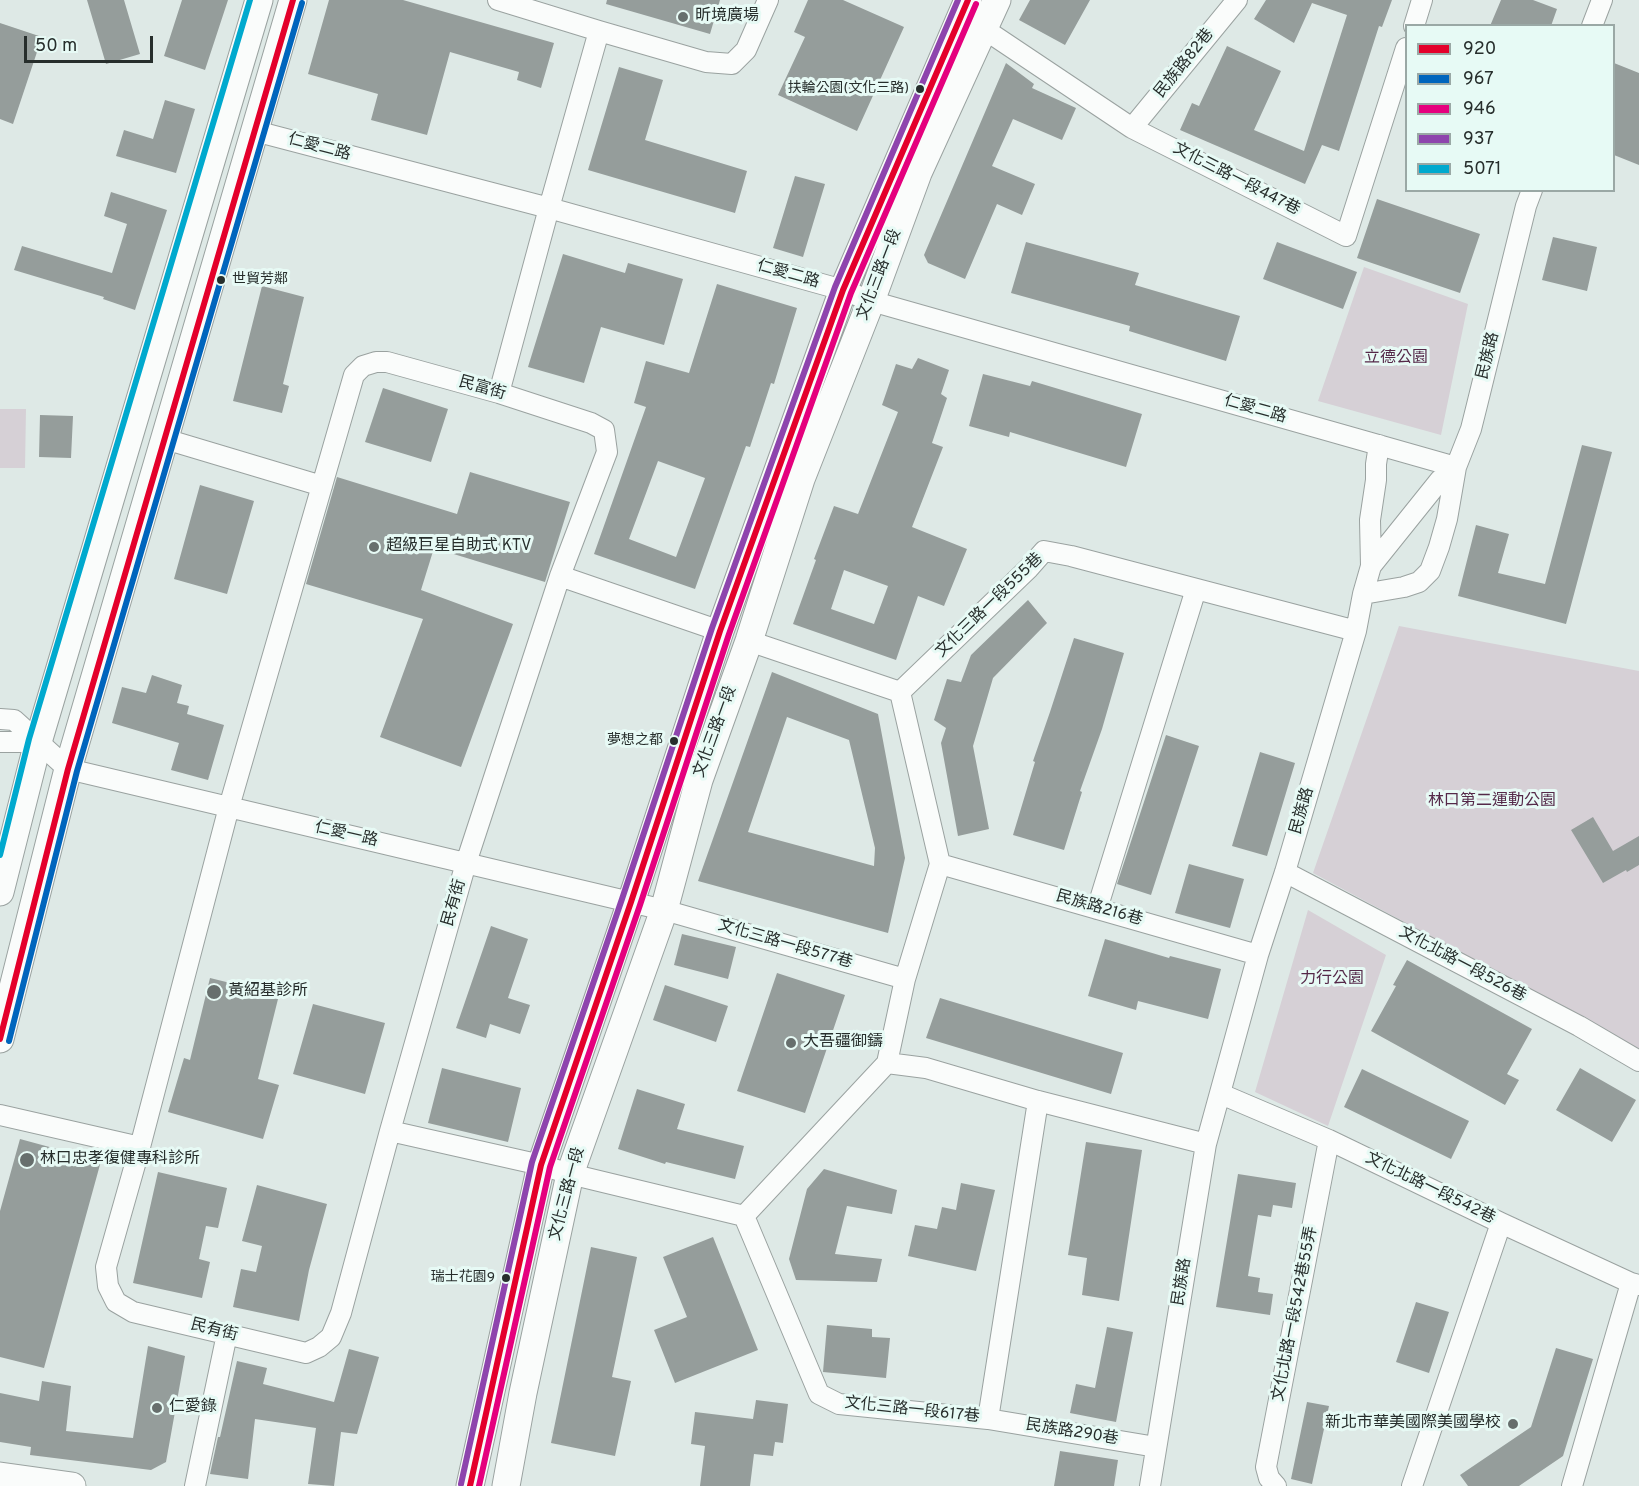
<!DOCTYPE html>
<meta charset="utf-8">
<style>
body{margin:0}
#map{position:relative;width:1639px;height:1486px;overflow:hidden;background:#dee9e6;font-family:Overpass,sans-serif}
canvas{display:block}
.legend{position:absolute;left:1405px;top:24px;width:210px;height:168px;box-sizing:border-box;background:#e7faf5;border:2px solid #9aa8a5;margin:0;padding:8px 10px;list-style:none;font-size:18px;color:#272e2c}
.legend li{display:flex;align-items:center;gap:12px;height:30px}
.legend b{width:30px;border:2px solid #9aa8a5}
.scale{position:absolute;left:24px;top:36px;width:129px;height:27px;box-sizing:border-box;border:3px solid #272e2c;border-top:0;padding-left:8px;font-size:18px;line-height:21px;white-space:nowrap;color:#272e2c;-webkit-text-stroke:4px #e7faf5;paint-order:stroke}
</style>
<div id="map">
<canvas width="1639" height="1486"></canvas>
<ul class="legend">
<li><b style="height:8px;background:#e4002b"></b>920</li>
<li><b style="height:8px;background:#0065bd"></b>967</li>
<li><b style="height:8px;background:#e5007d"></b>946</li>
<li><b style="height:8px;background:#8e44ad"></b>937</li>
<li><b style="height:8px;background:#00a9ce"></b>5071</li>
</ul>
<div class="scale">50 m</div>
</div>
<script>
const c = document.querySelector('canvas').getContext('2d');
c.lineJoin = 'round';
function fillPath(path, color) { c.fillStyle = color; c.fill(path, 'evenodd'); }
const toPath = rows => new Path2D(rows.map(r => 'M' + r).join(''));
function trace(path, color, width, dash) { c.strokeStyle = color; c.lineWidth = width; c.lineCap = dash ? 'butt' : 'round'; c.setLineDash(dash || []); c.stroke(path); }
function write(font, color, halo, rows, align = 'center') {
  c.font = font + ' Overpass,"Noto Sans TC",sans-serif'; c.lineWidth = 6; c.setLineDash([]); c.textBaseline = 'middle'; c.strokeStyle = halo; c.fillStyle = color; for (const [text, x, y, turn = 0] of rows) {
    c.save(); c.translate(x, y); c.rotate((+turn || 0) * Math.PI / 180); c.textAlign = isNaN(turn) ? turn : align; if (halo) c.strokeText(text, 0, 0); c.fillText(text, 0, 0); c.restore();
  }
}
fillPath(toPath([
 [1364,267,1468,304,1441,435,1318,401],
 [0,409,26,409,25,468,0,468],
 [1399,626,1639,671,1639,1052,1458,951,1313,873],
 [1308,910,1386,955,1328,1126,1255,1092]
]), '#d6d0d6');
fillPath(toPath([
 [87,0,124,0,140,54,106,64],
 [182,0,228,0,205,70,164,56],
 [329,0,403,0,554,43,541,88,517,80,519,72,450,52,427,135,371,120,378,94,308,74],
 [607,0,720,0,710,34,606,4],
 [808,0,843,0,904,27,857,131,778,95,805,37,794,32],
 [1030,0,1090,0,1065,45,1019,20],
 [1266,0,1392,0,1382,27,1379,26,1339,151,1322,145,1305,184,1180,130,1192,103,1199,106,1227,46,1281,71,1254,130,1304,151,1347,15,1312,3,1294,43,1254,19],
 [1501,0,1533,0,1557,9,1551,26,1490,26],
 [0,23,42,37,13,124,0,119],
 [1006,63,1034,84,1032,88,1076,108,1062,140,1013,119,992,166,1035,184,1022,215,997,204,965,279,928,263,924,255],
 [1614,63,1639,73,1639,165,1614,155],
 [619,67,663,80,645,140,747,171,735,213,588,170],
 [165,100,195,109,176,173,116,156,124,130,153,139],
 [795,176,825,184,803,257,773,248],
 [111,192,167,210,135,310,103,299,104,297,14,270,22,246,112,273,127,224,104,216],
 [1377,199,1480,234,1460,293,1357,258],
 [1553,237,1597,247,1587,291,1542,280],
 [1026,242,1139,273,1135,285,1240,316,1226,361,1129,331,1130,326,1011,293],
 [1277,242,1357,272,1343,309,1263,279],
 [563,254,625,273,628,263,683,279,664,345,601,327,584,383,528,367],
 [717,284,797,308,774,384,771,383,750,447,746,446,695,589,594,554,646,407,634,403,646,361,689,373],
 [658,461,705,478,676,557,629,539],
 [262,286,304,297,283,384,289,386,282,413,233,401],
 [918,358,949,370,941,394,947,398,932,443,943,447,912,527,967,549,944,606,918,596,896,660,793,624,816,560,814,559,834,506,858,514,898,412,882,405,896,364,912,369],
 [844,570,888,586,874,624,831,609],
 [983,374,1030,386,1032,381,1142,414,1126,467,1010,432,1009,437,969,426],
 [383,388,448,409,431,462,365,442],
 [40,415,73,416,71,458,39,457],
 [1582,445,1612,452,1566,624,1458,596,1476,525,1509,534,1498,573,1545,584],
 [470,472,570,502,545,582,434,548,421,590,513,624,461,767,380,737,423,619,306,584,337,477,457,514],
 [200,485,254,501,227,594,174,579],
 [1028,600,1047,623,993,678,973,746,989,829,958,836,941,743,946,728,934,720,947,679,961,682,971,655],
 [1074,638,1124,653,1102,729,1080,791,1082,792,1064,850,1013,835,1035,762,1033,761,1050,712],
 [772,672,878,714,905,858,888,933,698,881],
 [787,717,849,740,875,848,874,866,748,832],
 [152,675,182,685,177,703,189,706,187,714,224,725,208,780,171,770,179,743,112,723,122,687,146,693],
 [1166,735,1199,746,1151,895,1117,884],
 [1260,752,1295,763,1267,856,1232,846],
 [1593,817,1613,851,1639,836,1639,865,1627,872,1626,870,1603,883,1571,830],
 [1189,864,1244,879,1230,928,1175,913],
 [491,926,528,939,508,998,530,1005,520,1034,490,1024,486,1038,456,1028],
 [682,934,736,947,728,979,674,965],
 [1105,939,1169,958,1170,956,1221,969,1208,1019,1138,1001,1136,1010,1088,996],
 [1407,960,1532,1029,1507,1074,1519,1080,1505,1105,1371,1031,1396,986,1393,985],
 [777,973,845,995,805,1113,737,1091],
 [210,978,279,995,258,1079,279,1085,263,1139,168,1112,184,1058,190,1060],
 [665,985,728,1006,716,1042,653,1020],
 [940,998,1123,1053,1111,1094,926,1038],
 [313,1004,385,1023,365,1094,293,1074],
 [442,1068,521,1088,508,1142,428,1123],
 [1580,1068,1636,1100,1612,1142,1556,1110],
 [1362,1069,1469,1121,1451,1159,1344,1107],
 [637,1089,685,1104,677,1129,744,1146,735,1179,666,1162,665,1164,618,1149],
 [20,1139,101,1161,44,1368,0,1357,0,1211],
 [1086,1142,1142,1150,1119,1301,1082,1295,1087,1258,1068,1255],
 [824,1169,897,1190,892,1214,847,1206,835,1254,882,1259,877,1282,796,1280,789,1259,807,1189],
 [158,1172,227,1188,218,1228,206,1226,199,1259,210,1262,202,1298,133,1283],
 [1238,1174,1296,1183,1292,1208,1273,1205,1271,1217,1258,1215,1248,1276,1260,1278,1258,1292,1273,1294,1270,1315,1216,1307],
 [961,1183,995,1190,976,1271,908,1256,915,1225,937,1229,942,1207,956,1210],
 [257,1185,327,1204,309,1270,299,1321,233,1307,241,1269,256,1272,262,1246,242,1241],
 [713,1237,758,1350,675,1383,654,1330,687,1317,663,1257],
 [591,1247,637,1257,612,1377,631,1381,615,1456,551,1443],
 [1416,1302,1449,1312,1429,1373,1396,1362],
 [827,1325,872,1329,872,1337,890,1338,886,1378,823,1372],
 [1107,1327,1133,1332,1116,1422,1070,1413,1076,1384,1095,1388],
 [148,1346,185,1356,166,1462,151,1470,30,1455,31,1447,0,1442,0,1393,39,1401,42,1381,71,1386,66,1431,133,1438],
 [1556,1348,1593,1359,1563,1456,1519,1486,1468,1486,1460,1475,1531,1427],
 [349,1349,379,1357,357,1434,341,1432,334,1486,308,1484,316,1428,255,1419,248,1479,210,1474,218,1437,220,1437,237,1361,267,1368,263,1384,334,1402],
 [756,1400,788,1404,783,1443,775,1442,773,1456,754,1454,750,1486,700,1486,705,1446,691,1444,695,1412,753,1419],
 [1307,1402,1329,1406,1312,1484,1291,1479],
 [1060,1451,1118,1460,1114,1486,1054,1486]
]), '#959d9b');
const street = toPath([
 [498,0,599,31,706,62,732,64,746,50,768,0],
 [973,24,984,29,1132,128,1346,236,1406,48],
 [1414,26,1422,0],
 [1592,26,1602,0],
 [1132,128,1237,0],
 [255,131,549,208,843,290,871,301,1456,467],
 [376,362,387,362,499,393,591,423,604,430,607,452,560,576,466,863,390,1131,341,1313,331,1337,319,1347,306,1353,133,1312,116,1302,108,1286,106,1267,140,1147,229,807,354,375,363,366,376,362],
 [499,393,549,208,599,31],
 [165,439,322,486],
 [1371,566,1370,520,1376,480,1376,464,1379,445],
 [560,576,720,631],
 [1363,594,1371,566,1440,480,1456,467],
 [749,641,900,692,1029,568,1044,551,1071,556,1356,631],
 [900,692,940,864],
 [0,719,14,720,68,769,664,910,905,979],
 [0,742,38,742],
 [940,864,1258,955],
 [1285,872,1579,1026,1639,1061],
 [1097,909,1196,589],
 [887,1063,744,1216,819,1394,839,1404,988,1419,1156,1447],
 [887,1063,926,1068,1038,1101,1206,1144],
 [887,1063,905,979,940,864],
 [1221,1094,1329,1140,1501,1223,1631,1283,1639,1285],
 [0,1115,140,1147],
 [390,1131,541,1165,570,1174,744,1216],
 [988,1419,1038,1101],
 [195,1486,227,1334],
 [1150,1486,1206,1144,1258,955,1285,872,1356,631,1363,594,1404,587,1419,582,1430,571,1439,547,1447,519,1456,467,1471,429,1477,405,1526,206,1532,190],
 [1276,1486,1269,1478,1266,1467,1329,1140],
 [1412,1486,1501,1223],
 [1572,1486,1631,1283]
]);
const secondary = toPath([
 [0,892,38,742,259,0],
 [0,1039,68,769,293,0],
 [0,1476,72,1486],
 [470,1486,541,1165,631,902,720,631,843,290,968,0],
 [506,1486,523,1393,570,1174,664,910,699,780,749,641,801,479,871,301,918,173,997,0]
]);
trace(street, '#9aa2a0', 22);
trace(secondary, '#9aa2a0', 29);
trace(street, '#fafcfb', 20);
trace(secondary, '#fafcfb', 27);
trace(toPath([
 [0,1039,68,769,293,0],
 [470,1486,541,1165,631,902,720,631,843,290,968,0]
]), '#e4002b', 6);
trace(toPath([
 [9,1041,77,771,302,3]
]), '#0065bd', 6);
trace(toPath([
 [479,1486,550,1167,640,905,729,634,851,293,976,4]
]), '#e5007d', 6);
trace(toPath([
 [461,1484,532,1162,622,899,712,628,835,287,958,0]
]), '#8e44ad', 6);
trace(toPath([
 [0,855,29,739,250,0]
]), '#00a9ce', 6);
for (const [x, y, r, color] of [
 [683,17,6,"#676f6d"],
 [920,89,5,"#272e2c"],
 [221,280,5,"#272e2c"],
 [374,547,6,"#676f6d"],
 [674,741,5,"#272e2c"],
 [214,992,8,"#676f6d"],
 [791,1043,6,"#676f6d"],
 [27,1160,8,"#676f6d"],
 [506,1278,5,"#272e2c"],
 [157,1408,6,"#676f6d"],
 [1513,1424,6,"#676f6d"]
]) { const dot = new Path2D(); dot.arc(x, y, r, 0, 2 * Math.PI); c.fillStyle = color; c.fill(dot); trace(dot, '#e7faf5', 2); }
write('14px', '#272e2c', '#e7faf5', [
 ["扶輪公園(文化三路)",909,89],
 ["世貿芳鄰",232,280,"left"],
 ["夢想之都",663,741],
 ["瑞士花園9",495,1278]
], 'right');
write('16px', '#272e2c', '#e7faf5', [
 ["昕境廣場",695,17],
 ["超級巨星自助式 KTV",386,547],
 ["黃紹基診所",228,992],
 ["大吾疆御鑄",803,1043],
 ["林口忠孝復健專科診所",40,1160],
 ["仁愛錄",169,1408],
 ["新北市華美國際美國學校",1501,1424,"right"]
], 'left');
write('16px', '#272e2c', '#e7faf5', [
 ["民族路82巷",1185,64,-51],
 ["仁愛二路",319,148,15],
 ["文化三路一段447巷",1236,180,27],
 ["仁愛二路",788,275,16],
 ["文化三路一段",880,275,-69],
 ["民族路",1489,356,-76],
 ["民富街",482,389,16],
 ["仁愛二路",1255,410,16],
 ["文化三路一段555巷",990,606,-44],
 ["文化三路一段",716,732,-70],
 ["民族路",1303,811,-74],
 ["仁愛一路",346,835,13],
 ["民有街",455,903,-74],
 ["民族路216巷",1099,909,16],
 ["文化三路一段577巷",785,945,16],
 ["文化北路一段526巷",1462,965,28],
 ["文化北路一段542巷",1430,1189,26],
 ["文化三路一段",568,1194,-75],
 ["民族路",1183,1282,-81],
 ["文化北路一段542巷55弄",1296,1314,-79],
 ["民有街",214,1331,14],
 ["文化三路一段617巷",912,1411,6],
 ["民族路290巷",1072,1433,9]
]);
write('16px', '#552949', '#e7faf5', [
 ["立德公園",1396,359],
 ["林口第二運動公園",1492,802],
 ["力行公園",1332,980]
]);
</script>
